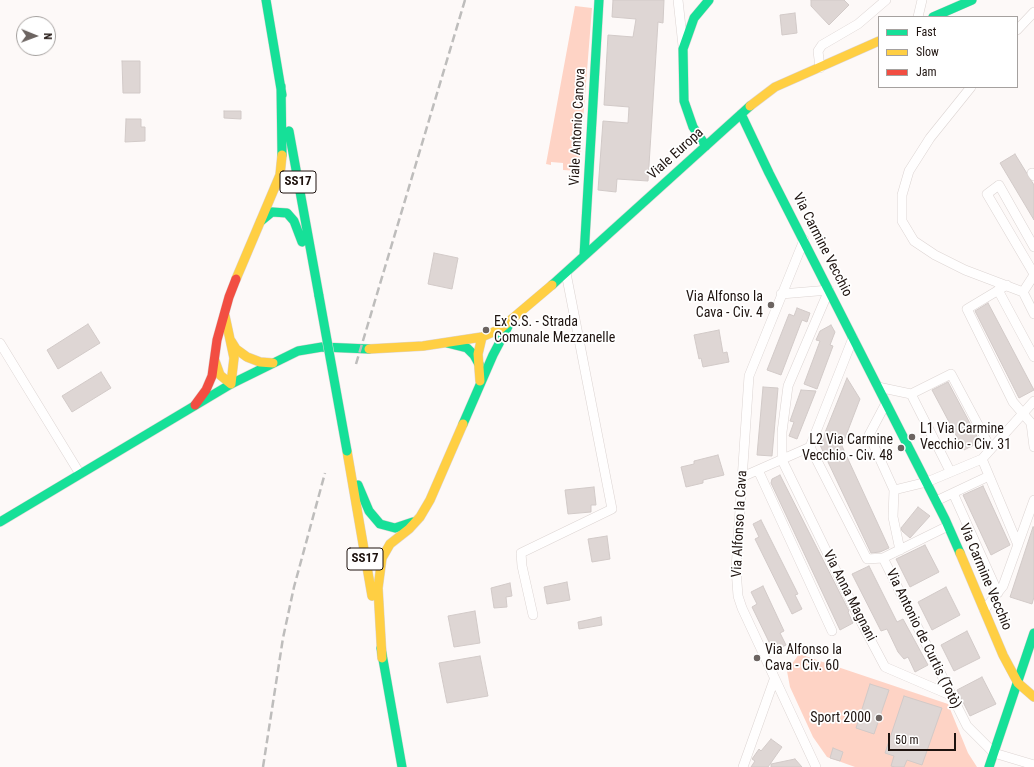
<!DOCTYPE html>
<meta charset="utf-8">
<style>
body{margin:0}
#map{position:relative;width:1034px;height:767px;overflow:hidden;background:#fdf9f8;font-family:"Roboto Condensed",sans-serif}
canvas{display:block}
.legend{position:absolute;left:878px;top:16px;width:140px;height:72px;box-sizing:border-box;background:#fff;border:1px solid #a5a19f;margin:0;padding:5px 7px;list-style:none;font-size:12px;color:#1e130f}
.legend li{display:flex;align-items:center;gap:8px;height:20px}
.legend b{width:20px;border:1px solid #a5a19f}
.north{position:absolute;left:16px;top:16px;width:40px;height:40px;box-sizing:border-box;background:#fff;border:1px solid #a5a19f;border-radius:50%;rotate:91deg;font-size:11px;font-weight:700;line-height:16px;text-align:center;color:#1e130f}
.north::after{content:'';display:block;margin:auto;width:14px;height:18px;background:#6c6461;clip-path:polygon(50% 0,100% 100%,50% 72%,0 100%)}
.scale{position:absolute;left:888px;top:733px;width:68px;height:18px;box-sizing:border-box;border:2px solid #1e130f;border-top:0;padding-left:5px;font-size:12px;line-height:14px;white-space:nowrap;color:#1e130f;-webkit-text-stroke:3px #fff;paint-order:stroke}
</style>
<div id="map">
<canvas width="1034" height="767"></canvas>
<ul class="legend">
<li><b style="height:5px;background:#16e098"></b>Fast</li>
<li><b style="height:5px;background:#ffcf43"></b>Slow</li>
<li><b style="height:5px;background:#f24e42"></b>Jam</li>
</ul>
<div class="north">N</div>
<div class="scale">50 m</div>
</div>
<script>
const c = document.querySelector('canvas').getContext('2d');
c.lineJoin = 'round';
function fillPath(path, color) { c.fillStyle = color; c.fill(path, 'evenodd'); }
const toPath = rows => new Path2D(rows.map(r => 'M' + r).join(''));
function trace(path, color, width, dash) { c.strokeStyle = color; c.lineWidth = width; c.lineCap = dash ? 'butt' : 'round'; c.setLineDash(dash || []); c.stroke(path); }
function write(font, color, halo, rows, align = 'center') {
  c.font = font + ' "Roboto Condensed",sans-serif'; c.lineWidth = 3.5; c.setLineDash([]); c.textBaseline = 'middle'; c.strokeStyle = halo; c.fillStyle = color; for (const [text, x, y, turn = 0] of rows) {
    c.save(); c.translate(x, y); c.rotate((+turn || 0) * Math.PI / 180); c.textAlign = isNaN(turn) ? turn : align; if (halo) c.strokeText(text, 0, 0); c.fillText(text, 0, 0); c.restore();
  }
}
fillPath(toPath([
 [575,6,592,8,579,171,563,170,563,163,551,162,551,165,546,164],
 [799,654,948,704,968,753,977,767,855,767,827,757,813,737,790,687,787,671]
]), '#fed3c5');
const building = toPath([
 [613,0,664,0,663,23,658,22,648,181,617,179,616,192,598,190,603,121,628,123,629,107,604,105,608,35,633,37,636,19,612,17,613,0],
 [811,0,844,0,849,5,829,25,811,6,811,0],
 [795,13,797,33,782,35,780,15,795,13],
 [122,61,140,61,140,93,123,93,122,61],
 [224,111,241,111,241,119,224,118,224,111],
 [126,119,141,119,141,127,145,127,145,141,125,142,126,119],
 [1015,154,1034,185,1034,220,1000,163,1015,154],
 [434,253,458,258,452,289,428,284,434,253],
 [988,303,1034,390,1019,398,975,311,988,303],
 [797,308,810,313,807,322,802,320,781,375,767,370,789,314,794,316,797,308],
 [88,324,100,343,58,369,47,350,88,324],
 [831,325,835,332,830,345,833,346,817,389,804,384,820,341,816,340,820,331,831,325],
 [719,330,723,353,727,352,729,362,703,367,701,358,699,359,694,335,719,330],
 [101,372,111,388,72,412,62,396,101,372],
 [847,378,860,399,842,446,889,548,880,552,871,553,820,445,847,378],
 [948,382,980,442,964,450,932,390,948,382],
 [763,387,778,388,772,456,757,455,763,387],
 [801,390,816,391,797,439,789,436,794,422,790,421,801,390],
 [718,455,724,475,703,480,703,483,686,487,681,467,694,464,694,461,718,455],
 [780,475,849,611,848,612,853,623,840,630,771,483,772,479,780,475],
 [983,486,1010,545,991,555,963,495,983,486],
 [594,487,596,505,591,505,591,512,568,514,565,490,594,487],
 [918,507,930,516,910,538,902,531,901,528,918,507],
 [761,520,798,594,795,595,802,609,792,614,755,539,759,537,753,524,761,520],
 [1033,527,1034,527,1034,597,1032,604,1010,597,1033,527],
 [607,536,610,559,592,562,588,539,607,536],
 [925,545,939,572,910,587,896,559,925,545],
 [869,566,897,622,903,619,928,665,915,672,908,657,904,659,898,652,887,629,881,631,852,574,869,566],
 [567,582,570,600,547,604,544,587,567,582],
 [510,583,512,596,506,597,507,607,494,608,491,588,510,583],
 [763,586,784,631,780,633,786,645,776,650,773,645,771,646,752,607,757,604,751,592,763,586],
 [946,587,960,615,932,630,918,602,946,587],
 [475,611,480,643,454,647,448,616,475,611],
 [601,617,602,625,579,629,578,622,601,617],
 [967,631,980,658,954,671,941,645,967,631],
 [480,656,488,696,447,703,439,663,480,656],
 [982,677,996,704,970,716,957,690,982,677],
 [870,684,889,690,874,734,856,728,870,684],
 [904,696,942,708,922,765,907,760,904,767,895,767,891,766,894,756,885,753,904,696],
 [771,739,782,747,768,767,751,767,755,761,752,759,759,749,761,751,771,739],
 [833,748,843,752,840,761,830,758,833,748],
 [795,759,802,767,771,767,771,764,795,759]
]);
fillPath(building, '#ded6d4');
trace(building, '#d2cac8', 1);
const street = toPath([
 [678,0,683,46],
 [918,17,922,0],
 [1017,30,1034,12],
 [820,68,818,51,822,45,858,24,886,0],
 [971,87,930,138,909,171,902,195,902,221,914,241,935,255,965,270,1023,292,1034,314],
 [1032,173,1034,176],
 [804,240,749,376,736,569,738,596,742,608,816,767],
 [1034,247,999,185,987,194,1034,274],
 [1007,285,967,309,1013,402,1031,423,1034,447],
 [998,290,1034,357],
 [1023,292,1034,275],
 [781,294,829,290,788,386,782,432,782,460,859,618,885,667,950,695],
 [0,343,80,474],
 [878,387,911,394,950,471],
 [911,394,951,374,991,449],
 [886,403,869,435,894,490,927,482,982,459,1034,401],
 [810,447,867,559,883,558,967,726,994,753,1034,765],
 [810,447,853,338],
 [982,459,1018,545],
 [758,470,832,631],
 [742,477,810,447],
 [894,490,893,517,900,550],
 [953,493,998,593],
 [936,501,989,476],
 [883,558,948,526],
 [984,610,1003,586,1034,500],
 [533,615,522,566,521,553,612,509,566,273],
 [743,767,774,680]
]);
const fast = toPath([
 [266,0,282,95],
 [933,17,972,0],
 [281,86,282,155],
 [741,114,769,173,945,519,960,553],
 [289,131,319,296],
 [706,146,693,127,684,101,683,49,694,18,709,0],
 [261,221,272,212,287,213,294,221,302,242],
 [584,256,599,0],
 [552,285,750,106],
 [447,343,467,348,474,355,479,364],
 [463,424,493,355,512,319],
 [358,485,369,511,380,524,395,528,413,522],
 [0,522,231,384,298,351,322,347,369,349],
 [381,648,402,767],
 [989,767,1034,633]
]);
const slow = toPath([
 [750,106,775,87,879,41],
 [236,279,280,175,282,155],
 [231,341,236,349,247,357,260,362,273,363],
 [369,349,423,346,482,337,500,329,552,285],
 [215,361,220,375,231,384,234,358,225,316],
 [480,381,478,354,482,337],
 [347,451,372,596],
 [960,553,1003,655,1018,683,1034,697],
 [382,658,378,588,382,558,390,544,409,529,420,517,430,500,463,424]
]);
const jam = toPath([
 [195,405,206,390,212,376,217,340,229,297,236,279]
]);
trace(street, '#dcd4d2', 10);
trace(fast, '#dcd4d2', 10);
trace(slow, '#dcd4d2', 10);
trace(jam, '#dcd4d2', 10);
trace(street, '#fffefe', 9);
trace(fast, '#16e098', 9);
trace(slow, '#ffcf43', 9);
trace(jam, '#f24e42', 9);
trace(toPath([
 [356,364,465,0],
 [263,767,283,638,294,587,325,473]
]), '#bebdbc', 2.5, [8, 4]);
const fastBridge = toPath([
 [319,296,347,451]
]);
trace(fastBridge, '#dcd4d2', 10, []);
trace(fastBridge, '#16e098', 9);
for (const [x, y, r, color] of [
 [771,305,4,"#6c6461"],
 [486,330,4,"#6c6461"],
 [912,437,4,"#6c6461"],
 [901,448,4,"#6c6461"],
 [757,658,4,"#6c6461"],
 [879,718,4,"#6c6461"]
]) { const dot = new Path2D(); dot.arc(x, y, r, 0, 2 * Math.PI); c.fillStyle = color; c.fill(dot); trace(dot, '#fff', 1.5); }
for (const [x, y, w] of [
 [298,182,36],
 [365,559,36]
]) { const box = new Path2D(); box.roundRect(x - w / 2, y - 11, w, 22, 3); c.fillStyle = '#fff'; c.fill(box); trace(box, '#1e130f', 1); }
write('bold 13px', '#1e130f', null, [
 ["SS17",298,182],
 ["SS17",365,559]
]);
write('14px', '#1e130f', '#fff', [
 ["Viale Antonio Canova",578,127,-87],
 ["Viale Europa",676,154,-42],
 ["Via Carmine Vecchio",822,245,63],
 ["Via Alfonso la Cava",740,524,-87],
 ["Via Carmine Vecchio",985,577,67],
 ["Via Anna Magnani",849,596,63],
 ["Via Antonio de Curtis (Totò)",923,639,64]
]);
write('14px', '#1e130f', '#fff', [
 ["Via Alfonso la",763,297],
 ["Cava - Civ. 4",763,313],
 ["Ex S.S. - Strada",494,322,"left"],
 ["Comunale Mezzanelle",494,338,"left"],
 ["L1 Via Carmine",920,429,"left"],
 ["Vecchio - Civ. 31",920,445,"left"],
 ["L2 Via Carmine",893,440],
 ["Vecchio - Civ. 48",893,456],
 ["Via Alfonso la",765,650,"left"],
 ["Cava - Civ. 60",765,666,"left"],
 ["Sport 2000",871,718]
], 'right');
</script>
